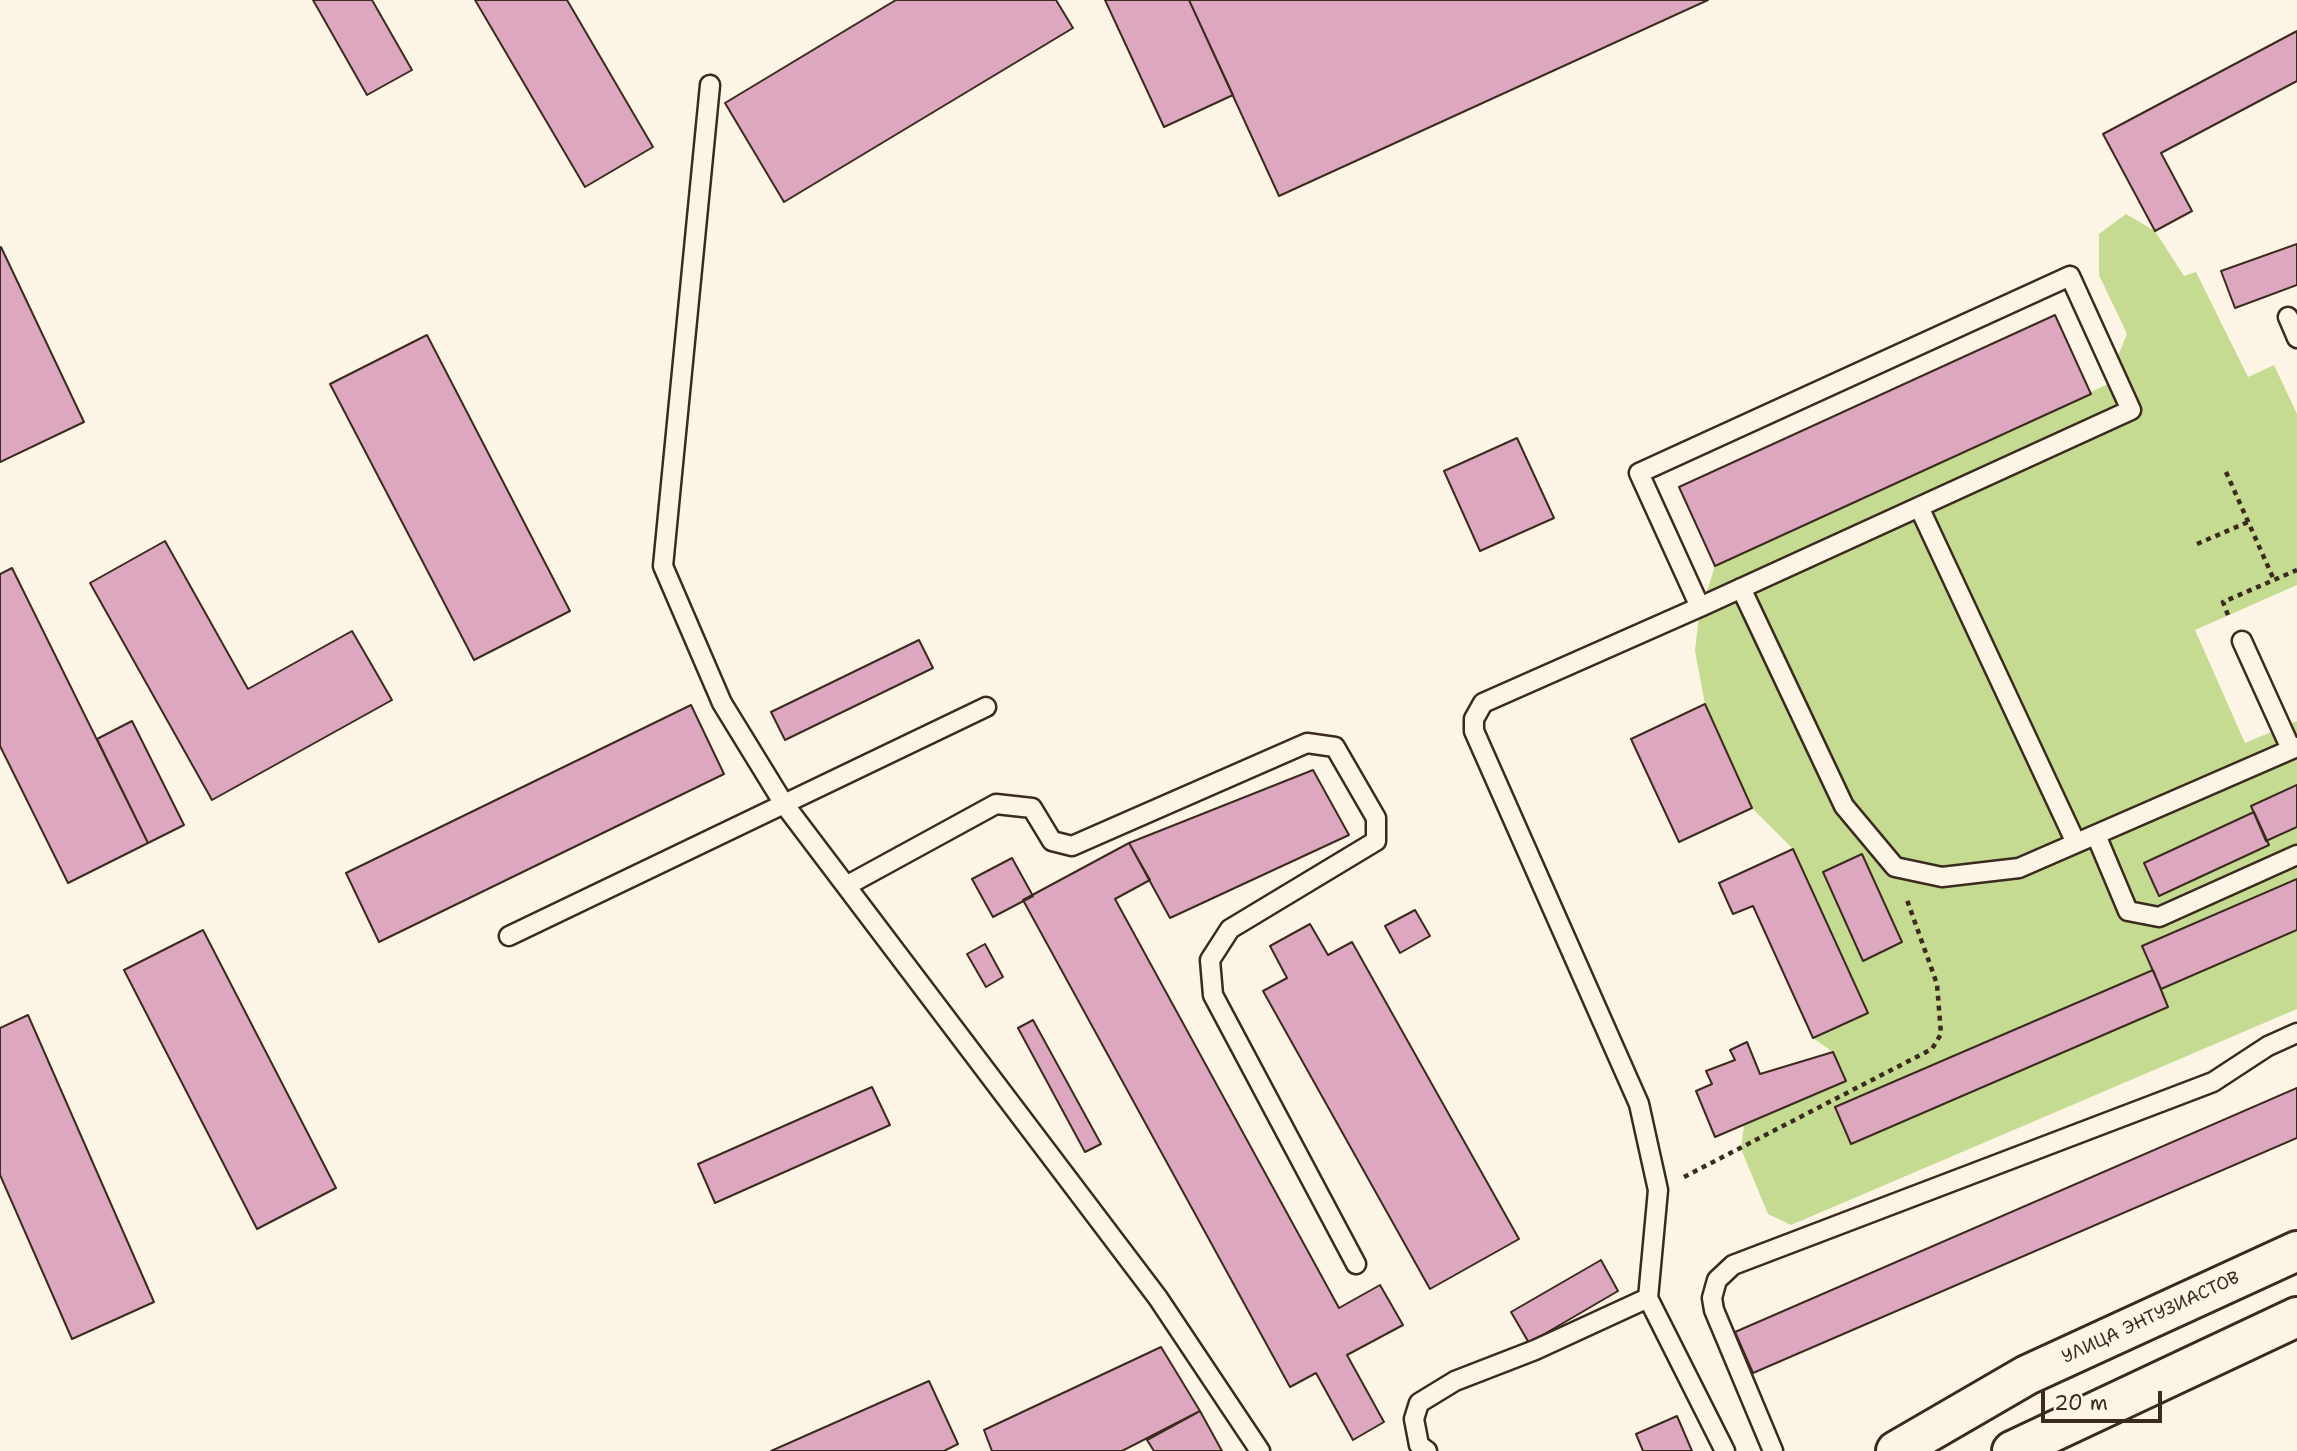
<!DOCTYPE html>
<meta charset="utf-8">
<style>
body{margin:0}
#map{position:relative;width:2297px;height:1451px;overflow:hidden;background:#fcf5e5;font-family:"Shantell Sans",sans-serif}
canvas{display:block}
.scale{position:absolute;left:2041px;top:1391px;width:121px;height:32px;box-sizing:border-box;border:4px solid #3b2a1e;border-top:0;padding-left:9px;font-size:21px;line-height:24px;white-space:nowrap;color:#3b2a1e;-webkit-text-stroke:5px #fcf5e5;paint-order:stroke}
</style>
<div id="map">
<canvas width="2297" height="1451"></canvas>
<div class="scale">20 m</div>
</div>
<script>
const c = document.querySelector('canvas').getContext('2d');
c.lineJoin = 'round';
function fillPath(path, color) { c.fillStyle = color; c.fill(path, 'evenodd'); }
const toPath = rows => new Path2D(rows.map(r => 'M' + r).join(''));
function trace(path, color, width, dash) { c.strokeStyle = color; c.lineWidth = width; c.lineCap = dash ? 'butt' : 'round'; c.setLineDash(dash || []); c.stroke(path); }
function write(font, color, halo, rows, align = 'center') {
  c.font = font + ' "Shantell Sans",sans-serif'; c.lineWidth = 5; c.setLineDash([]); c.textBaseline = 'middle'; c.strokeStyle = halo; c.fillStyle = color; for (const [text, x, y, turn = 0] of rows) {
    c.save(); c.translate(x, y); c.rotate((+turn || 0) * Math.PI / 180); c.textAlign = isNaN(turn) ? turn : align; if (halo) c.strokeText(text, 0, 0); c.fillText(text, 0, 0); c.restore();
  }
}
fillPath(toPath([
 [2126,214,2155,231,2184,276,2196,272,2248,377,2274,365,2297,414,2297,585,2195,630,2245,743,2297,721,2297,1009,1791,1225,1768,1214,1741,1149,1744,1125,1846,1081,1833,1052,1813,1038,1793,849,1752,808,1705,704,1695,651,1699,616,1715,566,2106,385,2127,334,2099,275,2099,234]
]), '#c5db91');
const building = toPath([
 [313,0,372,0,412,70,367,95,313,0],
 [475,0,567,0,653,147,585,187,475,0],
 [896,0,1056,0,1073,28,784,202,725,103,896,0],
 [1105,0,1189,0,1233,95,1164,127,1105,0],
 [1189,0,1708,0,1279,196,1189,0],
 [2297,31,2297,81,2161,153,2192,211,2155,231,2103,134,2297,31],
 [2297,244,2297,285,2235,308,2221,271,2297,244],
 [1,247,84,422,0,462,0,248,1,247],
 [2055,315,2091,394,1715,566,1679,487,2055,315],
 [427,335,570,611,474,660,330,384,427,335],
 [1517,438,1554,518,1480,551,1444,471,1517,438],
 [165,541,248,689,352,631,392,700,212,800,90,583,165,541],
 [12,568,148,843,68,883,0,746,0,574,12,568],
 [919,640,933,668,785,740,771,712,919,640],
 [1705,704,1752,808,1679,842,1631,739,1705,704],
 [691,705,724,774,379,942,346,873,691,705],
 [132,721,184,825,148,843,97,739,132,721],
 [1313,770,1349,835,1170,918,1129,843,1313,770],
 [2297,785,2297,827,2266,841,2251,806,2297,785],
 [2254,812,2269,845,2159,896,2144,863,2254,812],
 [1129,843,1150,880,1115,899,1339,1308,1380,1285,1403,1325,1347,1355,1384,1422,1353,1440,1316,1373,1290,1387,1023,900,1129,843],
 [1793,849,1868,1013,1813,1038,1753,906,1733,914,1719,883,1793,849],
 [1862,854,1902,942,1863,961,1823,872,1862,854],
 [1012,858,1033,896,993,917,972,879,1012,858],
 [2297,879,2297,930,2161,989,2142,946,2297,879],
 [1415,910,1430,936,1400,953,1385,926,1415,910],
 [1310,924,1328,955,1352,942,1519,1239,1430,1289,1263,991,1287,978,1270,946,1310,924],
 [203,930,336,1188,257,1229,124,970,203,930],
 [985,944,1003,977,986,987,967,954,985,944],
 [2153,970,2168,1007,1851,1144,1835,1107,2153,970],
 [28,1015,154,1302,72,1339,0,1175,0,1028,28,1015],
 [1033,1020,1101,1144,1085,1152,1018,1028,1033,1020],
 [1747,1042,1760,1074,1833,1052,1846,1081,1715,1137,1696,1091,1712,1084,1706,1071,1735,1060,1730,1050,1747,1042],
 [872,1087,890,1125,715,1203,698,1164,872,1087],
 [2297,1088,2297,1138,1753,1373,1735,1332,2297,1088],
 [1601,1260,1618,1291,1529,1343,1511,1312,1601,1260],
 [1161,1347,1200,1411,1122,1451,992,1451,984,1430,1161,1347],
 [929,1381,958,1444,944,1451,771,1451,929,1381],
 [1200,1411,1222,1451,1154,1451,1147,1440,1200,1411],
 [1677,1416,1692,1451,1643,1451,1636,1434,1677,1416]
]);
fillPath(building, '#dca7bf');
trace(building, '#3b2a1e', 2);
const service = toPath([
 [710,85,663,566,722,703,784,804,1158,1298,1260,1451],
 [2070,276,2131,410,1700,607,1639,473,2070,276],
 [2288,317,2297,338],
 [1919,507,2076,843],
 [1741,588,1844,806,1895,867,1942,877,2019,868,2297,747],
 [1700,607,1483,703,1474,719,1474,731,1639,1104,1658,1190,1648,1298,1725,1451],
 [2242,641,2291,749],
 [2096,835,2128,911,2159,917,2297,855],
 [846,886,996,804,1032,808,1052,841,1072,846,1307,743,1335,747,1376,818,1376,841,1230,929,1210,960,1213,995,1356,1264],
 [509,936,986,707],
 [1427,1451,1419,1445,1414,1419,1419,1403,1455,1381,1535,1350,1648,1298],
 [1773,1451,1714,1310,1712,1298,1717,1280,1733,1265,2213,1082,2268,1046,2297,1033]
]);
const secondary = toPath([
 [1896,1451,2027,1375,2297,1251],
 [2012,1451,2297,1317]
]);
trace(service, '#3b2a1e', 23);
trace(secondary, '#3b2a1e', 44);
trace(toPath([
 [2226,472,2274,580],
 [2197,544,2248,522],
 [2228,615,2223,602,2297,570],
 [1684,1177,1932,1049,1941,1034,1937,984,1907,900]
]), '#3b2a1e', 4.5, [5, 5]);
trace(service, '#fcf5e5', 18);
trace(secondary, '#fcf5e5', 38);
write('18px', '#3b2a1e', '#fcf5e5', [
 ["УЛИЦА ЭНТУЗИАСТОВ",2151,1318,-25]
]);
</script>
